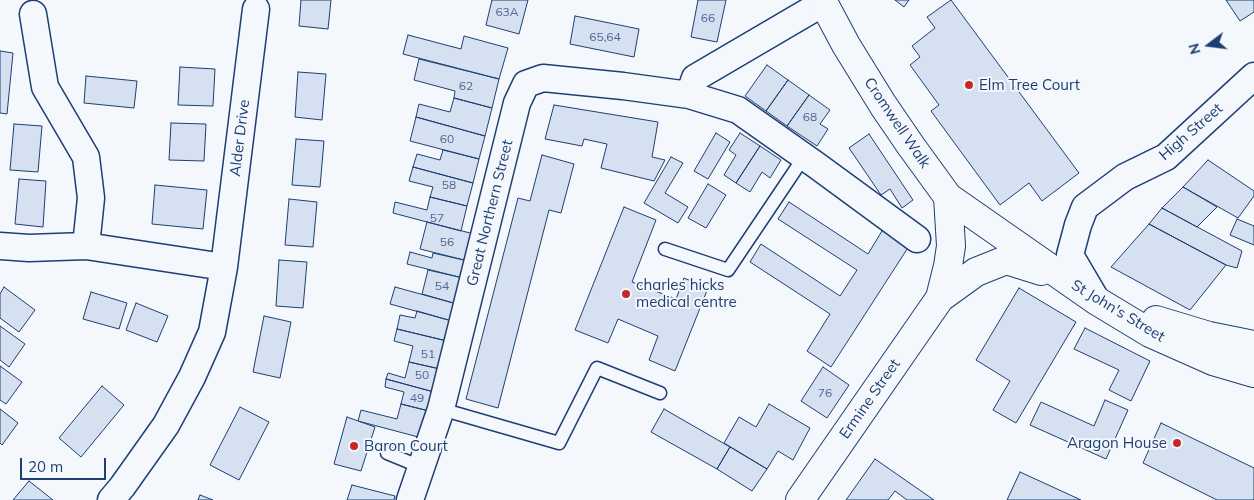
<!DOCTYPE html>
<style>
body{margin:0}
#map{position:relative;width:1254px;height:500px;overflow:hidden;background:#f4f7fb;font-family:Mulish,sans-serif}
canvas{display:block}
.north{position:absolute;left:1184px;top:20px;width:50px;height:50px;-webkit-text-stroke:4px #f4f7fb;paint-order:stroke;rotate:255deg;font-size:14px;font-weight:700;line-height:20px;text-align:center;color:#1d3f73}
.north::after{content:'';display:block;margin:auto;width:18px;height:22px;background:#1d3f73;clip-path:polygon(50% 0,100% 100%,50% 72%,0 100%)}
.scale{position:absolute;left:20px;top:458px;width:86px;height:22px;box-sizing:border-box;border:2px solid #1d3f73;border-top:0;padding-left:6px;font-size:15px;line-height:18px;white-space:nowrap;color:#1d3f73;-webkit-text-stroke:4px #f4f7fb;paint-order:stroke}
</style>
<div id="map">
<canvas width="1254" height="500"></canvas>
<div class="north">N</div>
<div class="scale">20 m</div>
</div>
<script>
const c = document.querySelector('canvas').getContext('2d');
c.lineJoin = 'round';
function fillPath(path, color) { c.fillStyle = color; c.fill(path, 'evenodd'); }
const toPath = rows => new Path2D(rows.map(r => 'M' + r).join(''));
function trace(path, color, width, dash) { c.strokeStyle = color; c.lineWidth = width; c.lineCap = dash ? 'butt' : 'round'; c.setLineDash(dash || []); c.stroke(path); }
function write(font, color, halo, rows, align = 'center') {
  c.font = font + ' Mulish,sans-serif'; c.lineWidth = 4; c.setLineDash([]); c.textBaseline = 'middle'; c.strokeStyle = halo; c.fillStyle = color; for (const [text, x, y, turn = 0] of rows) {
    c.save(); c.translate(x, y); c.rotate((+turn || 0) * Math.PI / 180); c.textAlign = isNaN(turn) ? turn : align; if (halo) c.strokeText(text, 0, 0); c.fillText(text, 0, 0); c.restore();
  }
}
const building = toPath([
 [301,0,331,0,328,29,299,26,301,0],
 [492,0,528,0,519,34,486,25,492,0],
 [698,0,726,0,717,42,691,37,698,0],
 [895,0,909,0,904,7,895,0],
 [951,0,1079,173,1042,201,1029,183,1000,205,931,111,939,105,910,65,920,57,912,46,935,28,927,17,951,0],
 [1226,0,1254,0,1254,12,1240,21,1226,0],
 [575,16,639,29,634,57,570,44,575,16],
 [408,35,461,49,464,36,508,48,499,79,403,54,408,35],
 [0,51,13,53,7,114,0,113,0,51],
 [419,59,499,79,492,108,454,98,455,91,414,80,419,59],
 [767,65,788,80,766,111,745,96,767,65],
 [180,67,215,69,213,106,178,105,180,67],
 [298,72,326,74,322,120,295,117,298,72],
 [86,76,137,81,134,108,84,103,86,76],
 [788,80,809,95,787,126,766,111,788,80],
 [809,95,830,110,820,124,828,129,817,146,787,126,809,95],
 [454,98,492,108,485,136,416,117,419,104,450,112,454,98],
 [554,105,658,122,652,157,665,160,654,181,601,168,607,144,584,139,582,146,545,139,554,105],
 [416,117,485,136,479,159,410,141,416,117],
 [171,123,206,124,204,161,169,160,171,123],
 [14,124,42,126,38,172,10,170,14,124],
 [716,133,730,142,708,179,694,171,716,133],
 [740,133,760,146,736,183,724,175,736,155,729,150,740,133],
 [869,134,913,200,902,208,890,189,881,195,849,148,869,134],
 [296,139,324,141,320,187,292,185,296,139],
 [760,146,781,160,770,178,762,172,750,192,736,183,760,146],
 [443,150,479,159,473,183,413,167,417,154,440,160,443,150],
 [542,155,574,164,561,213,549,210,498,408,466,399,518,198,530,201,542,155],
 [671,157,683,163,665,193,688,207,678,223,644,203,671,157],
 [1208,160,1254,191,1254,196,1238,218,1183,187,1208,160],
 [413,167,473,183,467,206,430,197,433,187,409,181,413,167],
 [19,179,46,181,43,227,15,224,19,179],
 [708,184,726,195,706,228,688,218,708,184],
 [155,185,207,190,203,229,152,224,155,185],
 [1183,187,1217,207,1197,227,1162,208,1183,187],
 [430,197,467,206,461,231,393,213,395,202,427,210,430,197],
 [289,199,317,202,313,247,285,245,289,199],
 [789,202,868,254,885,226,911,243,831,367,807,351,830,314,750,262,761,244,840,296,857,270,778,219,789,202],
 [624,207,656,220,632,282,676,299,684,278,708,288,675,371,649,360,658,336,618,319,608,343,575,330,624,207],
 [1162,208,1242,251,1237,268,1226,265,1149,224,1162,208],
 [1237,219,1254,226,1254,245,1230,235,1237,219],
 [427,222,474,234,468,261,420,249,427,222],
 [1149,224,1226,265,1190,310,1111,267,1149,224],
 [410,252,432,258,433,253,468,261,463,278,407,264,410,252],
 [279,260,307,262,303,308,276,306,279,260],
 [428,270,463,278,457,304,422,294,428,270],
 [4,287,35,310,19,332,0,318,0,294,4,287],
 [395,287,457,304,452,321,390,304,395,287],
 [1019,288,1076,322,1016,423,993,410,1010,381,976,360,1019,288],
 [91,292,127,303,119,329,83,319,91,292],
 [136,303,168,316,157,342,126,330,136,303],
 [417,311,452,321,447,341,397,329,400,315,415,318,417,311],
 [264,316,291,322,280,378,253,372,264,316],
 [0,326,25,344,9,367,0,360,0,326],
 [1085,328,1150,361,1131,401,1109,390,1119,370,1074,349,1085,328],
 [397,329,447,341,440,369,409,362,413,346,394,341,397,329],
 [409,362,440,369,434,392,386,379,388,373,405,378,409,362],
 [0,366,22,382,6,404,0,400,0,366],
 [823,367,849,385,827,418,801,401,823,367],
 [386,379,434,392,429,411,401,404,404,392,385,387,386,379],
 [102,386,124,405,81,457,59,438,102,386],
 [1105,400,1128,410,1106,459,1030,425,1041,402,1094,426,1105,400],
 [401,404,429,411,422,438,358,421,361,410,397,419,401,404],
 [769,404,810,428,793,460,778,451,767,469,724,443,739,417,756,427,769,404],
 [240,407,269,422,239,480,210,465,240,407],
 [0,409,18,423,2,445,0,443,0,409],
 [664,409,730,447,717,469,651,432,664,409],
 [347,417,375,427,361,471,334,464,347,417],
 [1161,423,1254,468,1254,500,1217,500,1143,463,1161,423],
 [730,447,767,469,752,491,717,469,730,447],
 [875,459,934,500,907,500,895,491,888,500,846,500,875,459],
 [1020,472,1081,500,1007,500,1020,472],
 [29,481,53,500,13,500,29,481],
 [352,485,395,496,394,500,347,500,352,485],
 [200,495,213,500,198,500,200,495]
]);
fillPath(building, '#d5e0f0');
trace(building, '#1d3f73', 1);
const service = toPath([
 [665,249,728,270,804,157],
 [441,409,559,443,597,368,660,393],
 [387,453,421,467]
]);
const minor = toPath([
 [33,14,45,87,86,157,91,198,86,246],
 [689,95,738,110,816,165,917,239],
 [0,246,29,248,86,246,224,267],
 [1097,301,1070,255,1078,225,1085,207,1125,177,1166,157,1254,76],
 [111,500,122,487,166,425,192,377,212,332,224,267,256,9],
 [410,500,441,409,517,103,526,84,543,78,623,86,689,95,695,78,823,3]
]);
const secondary = toPath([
 [822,0,846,45,883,105,911,146,948,197,1097,301,1150,333,1213,361,1254,373],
 [940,298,976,272,1006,260,1041,271],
 [1156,320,1209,336,1254,345],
 [800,500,940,298,948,266,951,246,948,197]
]);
trace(service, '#1d3f73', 15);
trace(minor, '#1d3f73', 29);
trace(secondary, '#1d3f73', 30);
trace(service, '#f4f7fb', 12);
trace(minor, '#f4f7fb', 26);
trace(secondary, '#f4f7fb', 28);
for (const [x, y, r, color] of [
 [969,85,5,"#c62828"],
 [626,294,5,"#c62828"],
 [1177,443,5,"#c62828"],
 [354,446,5,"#c62828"]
]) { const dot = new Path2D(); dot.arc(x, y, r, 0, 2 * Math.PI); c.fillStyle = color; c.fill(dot); trace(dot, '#f4f7fb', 2); }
write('12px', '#4b6792', null, [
 ["63A",507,12],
 ["66",708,18],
 ["65,64",605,37],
 ["62",466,86],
 ["68",810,117],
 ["60",447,139],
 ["58",449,185],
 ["57",437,218],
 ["56",447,242],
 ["54",442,286],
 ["51",428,354],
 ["50",422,375],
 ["76",825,393],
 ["49",417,398]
]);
write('15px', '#1d3f73', '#f4f7fb', [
 ["Elm Tree Court",979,85],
 ["charles hicks",636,285],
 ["medical centre",636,302],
 ["Aragon House",1167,443,"right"],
 ["Baron Court",364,446]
], 'left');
write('15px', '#1d3f73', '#f4f7fb', [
 ["Cromwell Walk",897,123,56],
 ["High Street",1191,132,-41],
 ["Alder Drive",240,138,-83],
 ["Great Northern Street",490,213,-76],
 ["St John's Street",1118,311,31],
 ["Ermine Street",870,399,-55]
]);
</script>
